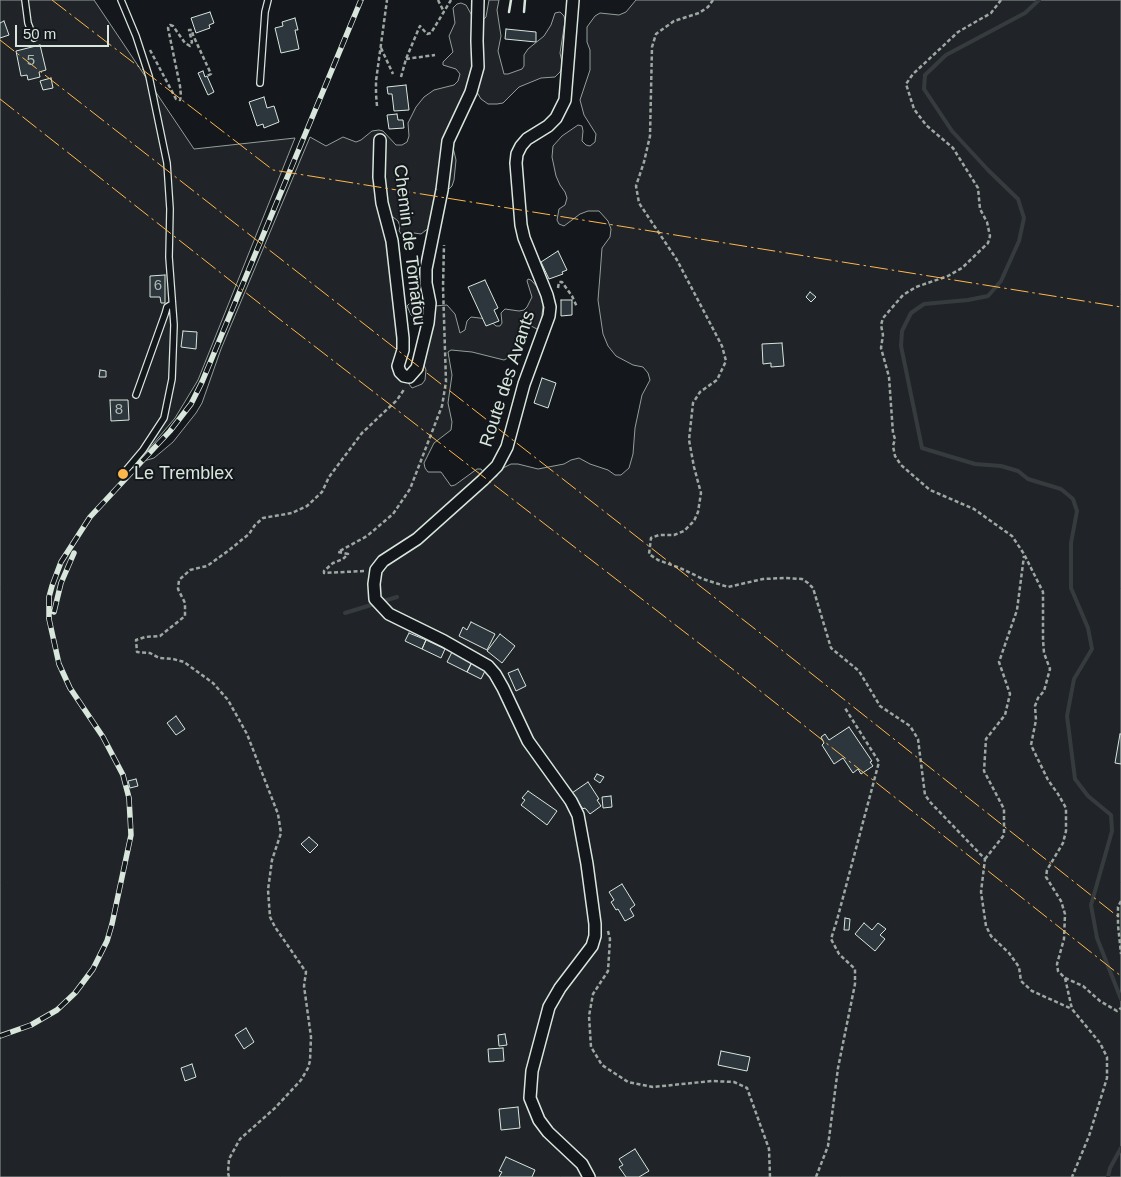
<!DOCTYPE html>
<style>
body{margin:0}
#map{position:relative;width:1121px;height:1177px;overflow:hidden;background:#14181c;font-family:Arial,sans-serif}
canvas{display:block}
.scale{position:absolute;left:15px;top:25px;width:94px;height:22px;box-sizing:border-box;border:2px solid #d8e6dc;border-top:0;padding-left:6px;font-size:15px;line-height:18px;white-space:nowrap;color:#d8e6dc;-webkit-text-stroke:4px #14181c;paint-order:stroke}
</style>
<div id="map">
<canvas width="1121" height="1177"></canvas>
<div class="scale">50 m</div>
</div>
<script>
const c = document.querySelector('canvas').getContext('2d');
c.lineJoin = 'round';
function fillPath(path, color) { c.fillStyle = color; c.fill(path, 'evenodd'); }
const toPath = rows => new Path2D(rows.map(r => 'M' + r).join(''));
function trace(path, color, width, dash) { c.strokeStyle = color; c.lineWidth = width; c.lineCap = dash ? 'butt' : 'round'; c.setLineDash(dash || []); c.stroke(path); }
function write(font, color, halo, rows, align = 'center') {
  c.font = font + ' Arial,sans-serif'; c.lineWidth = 4; c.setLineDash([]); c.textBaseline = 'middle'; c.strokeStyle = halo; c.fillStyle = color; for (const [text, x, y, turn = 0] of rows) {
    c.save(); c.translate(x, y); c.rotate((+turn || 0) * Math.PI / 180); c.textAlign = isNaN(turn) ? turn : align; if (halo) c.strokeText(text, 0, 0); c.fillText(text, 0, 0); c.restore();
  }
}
const green = toPath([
 [0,0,94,0,194,149,295,138,198,380,175,418,137,463,154,458,173,442,196,413,202,403,221,349,310,137,326,146,343,137,356,142,361,140,372,131,379,130,383,131,396,145,402,145,407,142,409,136,408,123,416,107,424,97,434,90,454,85,458,81,460,74,456,69,443,65,443,62,453,52,449,36,455,23,453,8,457,4,461,3,466,5,475,21,483,20,486,17,489,0,499,0,497,10,501,36,498,51,504,74,508,74,522,69,524,66,524,55,528,49,544,36,551,25,555,13,560,12,564,16,565,21,560,53,563,66,560,72,555,77,541,78,519,87,503,103,497,104,488,104,481,99,475,89,452,143,456,160,454,180,452,186,439,199,430,227,421,234,414,233,402,235,399,231,400,226,398,221,388,213,401,362,406,380,412,388,422,384,425,380,426,370,422,360,424,319,416,318,411,315,407,306,410,303,416,300,434,306,447,305,455,314,460,333,465,330,467,321,471,317,488,319,496,326,500,326,502,323,501,313,505,309,519,311,524,310,527,307,532,297,527,281,528,279,531,280,542,292,544,301,542,314,543,321,540,327,537,329,529,325,526,325,522,329,517,346,510,357,504,360,472,352,451,350,448,352,452,375,448,403,452,422,451,430,434,443,424,463,425,468,428,472,441,472,451,486,455,485,477,469,481,469,488,479,492,479,497,476,499,470,511,464,518,464,538,469,564,464,571,460,579,458,590,464,608,470,615,475,621,475,629,468,633,454,635,428,642,395,650,380,648,373,643,367,633,365,616,356,608,346,603,334,598,300,600,275,602,248,610,237,611,229,608,221,599,211,588,211,580,214,564,226,559,224,557,220,559,209,565,205,567,198,565,192,560,185,556,176,552,157,553,146,562,136,578,125,582,126,583,131,582,141,586,145,590,146,595,142,596,134,584,115,580,100,590,70,590,50,587,42,587,27,595,16,600,13,619,15,626,12,636,0,1121,0,1121,1177,0,1177,0,0]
]);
fillPath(green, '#202428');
trace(green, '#939e99', 1);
trace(toPath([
 [1039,0,1025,13,946,55,925,75,924,89,952,131,988,170,1018,199,1024,218,1019,241,1001,281,988,296,968,300,924,304,911,313,902,331,901,346,922,448,975,464,1001,466,1018,471,1028,479,1061,489,1073,499,1077,511,1071,543,1071,588,1088,628,1092,649,1074,679,1067,716,1075,779,1088,796,1111,815,1112,831,1091,905,1097,938,1121,999],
 [345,613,397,597],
 [1108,1177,1110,1168,1121,1148]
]), '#363b3e', 4);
const building = toPath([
 [210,12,214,23,209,25,210,28,196,33,191,18,210,12],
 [295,18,298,30,295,30,299,49,281,53,275,28,283,26,282,22,295,18],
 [4,21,9,35,0,38,0,23,4,21],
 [506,29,536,32,536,42,505,39,506,29],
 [40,45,46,70,39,72,40,77,28,80,27,75,21,76,16,51,40,45],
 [203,71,205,77,207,76,214,92,208,95,198,73,203,71],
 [51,78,53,88,43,90,40,81,51,78],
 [406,85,409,110,394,111,392,94,388,94,387,87,406,85],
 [264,97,267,108,274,106,279,122,264,128,263,124,257,126,249,102,264,97],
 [397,114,398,120,403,120,404,128,389,129,387,115,397,114],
 [558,251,567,270,562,272,563,274,549,279,541,262,558,251],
 [165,275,165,303,161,303,160,297,150,297,150,276,165,275],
 [485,280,498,308,494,310,499,321,486,326,468,287,485,280],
 [810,292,816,297,811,302,806,297,810,292],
 [561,300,572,300,572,315,561,316,561,300],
 [183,331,197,332,196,349,181,347,183,331],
 [782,343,784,366,771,367,771,363,763,364,762,344,782,343],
 [100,370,106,371,106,377,99,377,100,370],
 [542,378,556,383,548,408,534,403,542,378],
 [110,400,128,400,129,420,111,421,110,400],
 [471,622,495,634,487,650,459,636,463,627,467,630,471,622],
 [409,633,426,640,422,649,405,641,409,633],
 [500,634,515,646,502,663,487,651,500,634],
 [426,640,445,649,441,658,422,649,426,640],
 [452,652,472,662,467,672,447,662,452,652],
 [472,662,486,669,481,679,467,672,472,662],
 [518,669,526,686,516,691,508,673,518,669],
 [176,716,185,729,176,735,167,723,176,716],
 [849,727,872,761,870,762,873,766,861,774,858,769,853,773,843,758,834,764,822,745,824,743,821,737,825,734,829,740,849,727],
 [1120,734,1121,734,1121,764,1115,763,1120,734],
 [597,774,604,777,600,783,594,779,597,774],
 [136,779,138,786,130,788,128,781,136,779],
 [588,782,599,799,597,800,601,806,590,814,586,809,584,808,583,809,572,793,588,782],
 [528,791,557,811,547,825,521,805,525,800,522,798,528,791],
 [611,796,612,807,603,808,602,797,611,796],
 [309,837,318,845,310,853,301,844,309,837],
 [622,884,635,905,630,909,634,916,625,921,618,909,616,910,611,902,614,900,609,892,622,884],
 [845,918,850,919,849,930,844,930,845,918],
 [864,923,872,930,878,923,886,929,880,935,885,939,875,951,855,934,864,923],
 [246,1028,254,1042,244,1049,235,1035,246,1028],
 [505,1034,507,1045,499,1046,498,1035,505,1034],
 [503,1048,504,1061,489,1062,488,1049,503,1048],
 [721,1051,750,1057,747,1071,718,1065,721,1051],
 [192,1064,196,1077,185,1081,181,1068,192,1064],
 [518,1107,520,1128,501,1130,499,1109,518,1107],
 [635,1149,649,1171,639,1177,626,1177,619,1167,623,1165,619,1159,635,1149],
 [506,1157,535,1170,532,1177,499,1177,502,1172,499,1171,506,1157]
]);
fillPath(building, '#2c363c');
trace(building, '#d8e6dc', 1);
const service = toPath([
 [25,0,28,23,34,38],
 [121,0,136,36,149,76,167,163,170,209,169,257,174,325,172,379,164,418,143,450,127,469],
 [260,83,265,12,268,0],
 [136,395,165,314,167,307,172,304]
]);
const minor = toPath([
 [573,0,565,100,556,118,548,126,527,139,521,146,517,154,516,163,521,225,524,238,547,295,550,307,549,316,524,384,507,447,497,466,483,480,417,539,383,561,376,570,374,584,375,599,389,614,444,641,488,666,495,674,503,688,528,741,571,801,578,815,587,864,595,924,595,936,592,946,560,988,549,1007,532,1071,530,1098,539,1120,548,1132,582,1164,589,1177],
 [380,140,379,177,382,203,392,241,403,338,403,350,398,366,400,372,404,376,409,377,417,368,428,323,430,303,426,283,426,269,442,190,448,141,471,92,478,67,477,41,478,0]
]);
trace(service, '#d8e6dc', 8);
trace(minor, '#d8e6dc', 14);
trace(toPath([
 [438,0,444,12],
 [713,0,708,7,699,13,674,21,656,34,652,47,650,136,644,162,636,186,639,203,677,260,722,346,726,361,717,380,700,392,693,403,689,440,694,467,701,493,698,512,694,521,684,531,674,535,659,535,651,538,649,554,658,560,680,568,703,579,728,587,763,579,784,578,802,579,808,583,813,588,831,648,859,671,880,706,910,726,918,739,925,795,931,803,985,859,981,892,986,926,991,936,1009,953,1019,967,1021,981,1032,991,1072,1009],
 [1001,0,991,13,958,32,913,74,906,84,914,109,926,125,953,148,978,188,980,209,987,222,990,236,988,243,962,268,948,276,916,287,903,295,883,318,881,325,883,335,881,348,889,377,893,433,895,439,893,446,895,456,901,465,930,490,974,509,1012,536,1024,554,1043,592,1043,640,1044,653,1050,669,1044,691,1038,698,1035,706,1036,720,1031,745,1048,780,1058,794,1066,808,1066,831,1063,843,1047,870,1046,877,1061,901,1065,914,1064,939,1057,964,1058,971,1065,978,1072,1009,1100,1043,1107,1057,1107,1078,1089,1136,1072,1177],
 [381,48,393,74],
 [150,50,176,99,180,100,181,96,180,86,168,28,170,25,173,26,185,43,190,46,192,42,189,30,192,30,193,35,211,74,207,76],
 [406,59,435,55],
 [401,77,406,59,419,28,420,26,427,34,431,33,451,0],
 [377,106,376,94,376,81,387,0],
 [558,288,559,282,562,282,572,296,577,307],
 [364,571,324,573,324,571,333,563,343,559,348,554,338,552,367,536,393,514,410,489,442,406,446,382,443,287,444,245],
 [985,859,1004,835,1004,809,984,771,986,739,1005,715,1010,694,999,662,1017,610,1024,556],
 [1121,901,1118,907,1118,925,1121,954],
 [608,931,610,939,608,971,593,994,589,1016,591,1047,602,1065,628,1082,653,1087,712,1081,734,1082,747,1088,769,1149,770,1177],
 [1065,978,1083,986,1100,1001,1117,1011,1121,1008],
 [229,1177,228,1173,229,1159,240,1139,275,1108,301,1080,308,1068,310,1061,311,1037,304,986,306,972,275,927,270,917,268,890,272,860,281,833,278,814,247,734,228,700,213,683,184,662,173,659,159,658,150,653,137,652,136,640,145,637,160,636,185,616,185,603,178,589,179,580,190,570,207,566,228,551,249,534,255,525,263,518,292,513,307,506,322,492,329,477,362,433,397,400,405,388],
 [816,1177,828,1146,838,1068,855,984,855,969,839,954,831,939,837,920,879,762,845,708]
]), '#9da8a2', 2.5, [4, 2.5]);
trace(service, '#14181c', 5.5);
trace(minor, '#14181c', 11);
const rail = toPath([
 [54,612,61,583,74,553],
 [0,1036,31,1025,57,1010,75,993,93,969,107,941,112,924,131,835,129,798,123,775,103,737,70,688,59,664,49,619,49,597,52,586,61,562,90,517,170,431,191,404,202,382,361,0]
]);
trace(rail, '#d8e6dc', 5.5);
trace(rail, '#14181c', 4, [11]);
trace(toPath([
 [509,12,511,0],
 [524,12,525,0]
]), '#d8e6dc', 2.5);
trace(toPath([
 [52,0,273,170,1121,307],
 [0,40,764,636,1121,919],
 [0,99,278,318,735,671,1121,976]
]), '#ffb74d', 1, [18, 4, 2.5, 4]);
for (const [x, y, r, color] of [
 [123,474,6,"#ffb74d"]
]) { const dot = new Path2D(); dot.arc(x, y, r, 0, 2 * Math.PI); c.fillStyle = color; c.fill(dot); trace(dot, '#14181c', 2); }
write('15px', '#adbab4', null, [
 ["5",31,61],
 ["6",158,286],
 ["8",119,410]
]);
write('18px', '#d8e6dc', '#14181c', [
 ["Chemin de Tornafou",409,245,83],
 ["Route des Avants",508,379,-72]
]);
write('18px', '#d8e6dc', '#14181c', [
 ["Le Tremblex",134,474]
], 'left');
</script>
